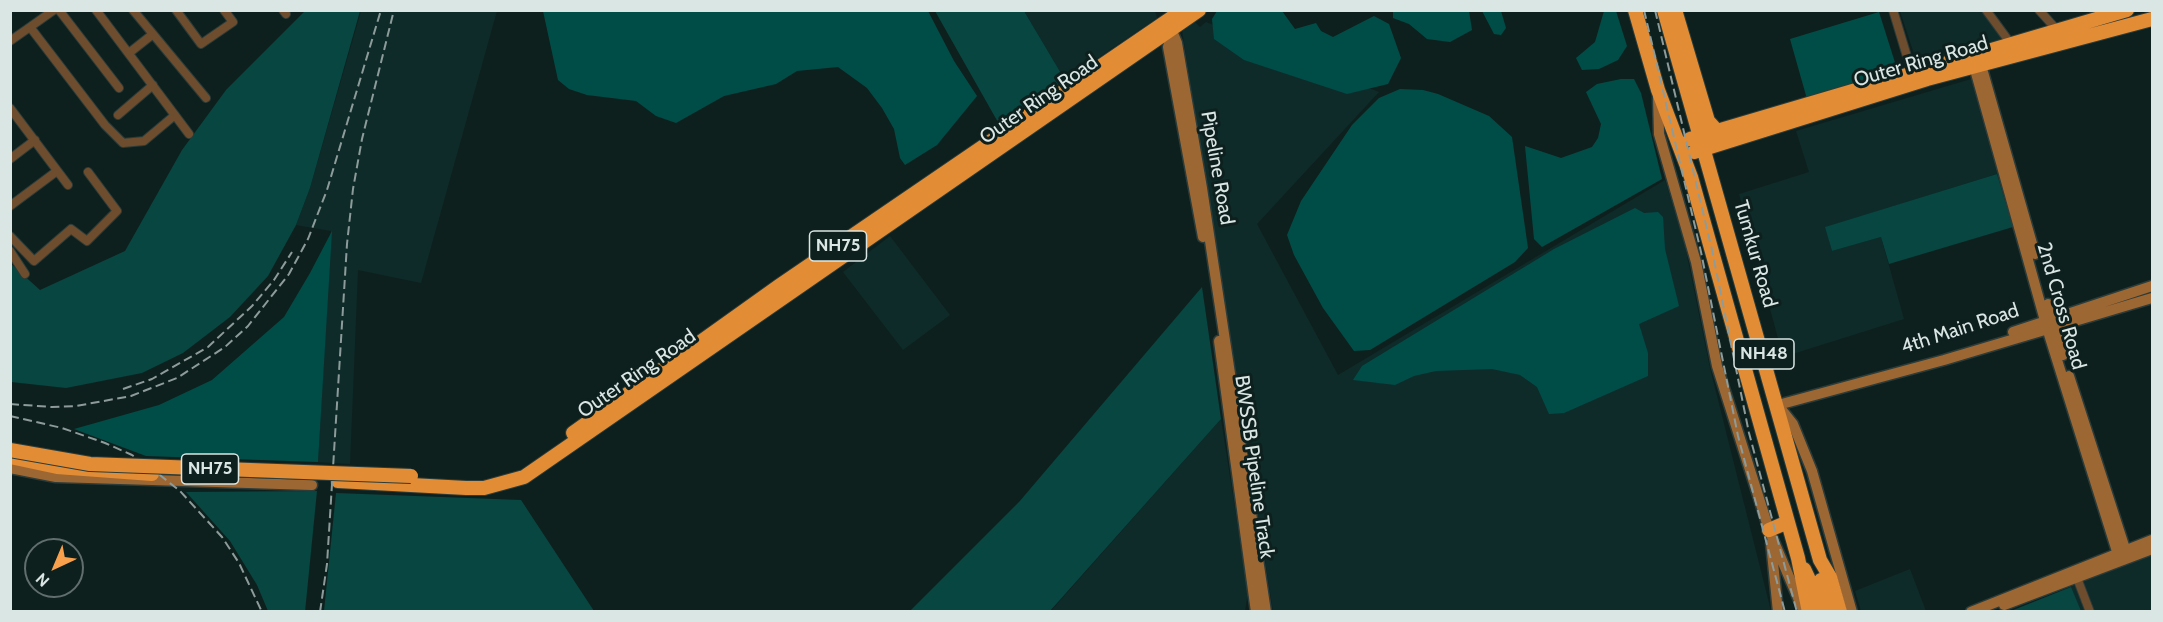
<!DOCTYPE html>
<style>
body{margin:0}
#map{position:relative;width:2163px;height:622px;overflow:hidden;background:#0e201e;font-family:Cabin,sans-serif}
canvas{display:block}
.frame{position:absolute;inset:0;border:12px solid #dae6e4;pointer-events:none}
.north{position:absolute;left:24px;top:538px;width:60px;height:60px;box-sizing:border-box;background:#0e201e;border:2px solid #606f6d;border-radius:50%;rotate:224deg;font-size:16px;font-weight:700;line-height:24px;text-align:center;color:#dae6e4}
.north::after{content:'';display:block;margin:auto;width:21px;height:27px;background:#f8a04b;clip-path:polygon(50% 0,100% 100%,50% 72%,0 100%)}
</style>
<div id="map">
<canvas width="2163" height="622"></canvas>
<div class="frame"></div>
<div class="north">N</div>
</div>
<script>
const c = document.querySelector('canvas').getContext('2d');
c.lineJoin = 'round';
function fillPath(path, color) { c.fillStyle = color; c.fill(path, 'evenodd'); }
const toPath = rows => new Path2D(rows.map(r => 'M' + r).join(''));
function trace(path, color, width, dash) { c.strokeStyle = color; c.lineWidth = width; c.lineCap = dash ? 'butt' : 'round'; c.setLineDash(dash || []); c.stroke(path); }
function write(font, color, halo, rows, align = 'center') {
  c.font = font + ' Cabin,sans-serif'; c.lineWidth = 6; c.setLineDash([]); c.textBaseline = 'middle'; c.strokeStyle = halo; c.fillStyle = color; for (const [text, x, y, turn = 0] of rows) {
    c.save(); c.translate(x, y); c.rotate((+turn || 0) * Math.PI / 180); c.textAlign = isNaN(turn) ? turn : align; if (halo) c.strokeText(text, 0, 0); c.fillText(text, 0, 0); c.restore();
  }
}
fillPath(toPath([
 [361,11,497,11,421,283,358,270,350,464,318,462,331,231,296,225,310,188],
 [1024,11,1155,11,1157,18,1065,80],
 [1900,11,1981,11,2002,39,1917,63],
 [1194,21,1200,27,1206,22,1379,92,1257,224,1338,375,1665,180,1684,241,1710,368,1771,611,1273,611,1182,30],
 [1971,79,1997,174,1826,227,1832,251,1881,237,1904,319,1783,357,1739,194,1809,172,1796,131],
 [890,236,950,315,903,350,843,272],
 [1221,419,1248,592,1245,611,1050,612],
 [2152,554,2152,611,2011,611],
 [1910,569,1926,611,1861,611,1855,591]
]), '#0e2b29');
fillPath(toPath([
 [305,11,360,11,310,188,296,225,268,276,230,317,183,353,142,373,66,388,11,382,10,263,40,290,125,251,182,150,226,90],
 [935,11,1024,11,1065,80,999,124],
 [1997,174,2013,227,1889,264,1881,237,1832,251,1825,227],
 [1202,287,1221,419,1050,611,910,611,1019,502],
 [317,491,305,612,268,611,257,585,230,541,186,492],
 [336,493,521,500,594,611,324,611],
 [2071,587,2081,611,2011,611]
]), '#084641');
fillPath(toPath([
 [543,11,928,11,954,61,977,96,937,145,905,165,900,158,894,129,882,108,867,88,838,67,797,71,776,84,724,96,676,123,656,116,636,101,587,95,569,89,558,80],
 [1217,11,1282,11,1295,29,1316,23,1321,31,1333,37,1374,16,1389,24,1401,58,1388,84,1347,94,1244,60,1214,39,1212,19],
 [1393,11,1469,11,1472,30,1450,42,1427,39,1409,24,1393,18],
 [1482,11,1501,11,1506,28,1501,35,1494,34],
 [1604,11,1616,11,1627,46,1618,60,1599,69,1582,70,1576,58,1595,42],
 [1879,12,1898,72,1807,99,1790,39],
 [1621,79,1634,79,1641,93,1662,179,1542,247,1534,239,1525,146,1561,158,1592,147,1598,138,1601,124,1586,92,1597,84],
 [1400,89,1423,90,1438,94,1489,116,1512,137,1528,248,1515,262,1370,350,1354,351,1323,308,1294,255,1287,235,1301,201,1352,125,1379,98],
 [1635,208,1644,213,1658,212,1663,217,1665,249,1679,306,1639,324,1648,353,1648,376,1564,413,1549,414,1537,387,1520,375,1492,369,1436,371,1414,376,1395,385,1353,380,1362,366,1554,249],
 [332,231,318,462,146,456,74,429,159,405,212,380,284,317,310,273]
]), '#004d48');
const street = toPath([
 [59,10,119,88],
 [96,10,189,134],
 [133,10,206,98],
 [176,10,201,44,233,22,224,10],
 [283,10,286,14],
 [1893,10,1912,73],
 [1986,10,2011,44],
 [2039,10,2057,30],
 [30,27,54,10],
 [10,41,30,27,105,125,123,143,144,141,175,115],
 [129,53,153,34],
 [10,108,68,185],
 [118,115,153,85],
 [10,159,35,140],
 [10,206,57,171],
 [10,236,34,261,71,229,87,241,117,211,88,172],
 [10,251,25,274],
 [2077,578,2090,612]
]);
const secondary = toPath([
 [1172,31,1177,43,1202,188,1266,612],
 [1172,31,1168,47,1203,237],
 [1981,65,2035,254],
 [1974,66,2047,328,2120,561],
 [1658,97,1659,134,1696,262,1717,366,1769,530,1804,612],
 [2048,304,2063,355],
 [2013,332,2152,286],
 [1219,341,1256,612],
 [2069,376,2128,558],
 [10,468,56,477,312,485],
 [1771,543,1778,612],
 [2004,605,2152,549],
 [1852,612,1812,471,1793,424,1778,405,1944,360,2152,298],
 [1971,612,2152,540]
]);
const highway = toPath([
 [1635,10,1658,90,1691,177,1798,558,1809,612],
 [1664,10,1820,560,1830,577,1840,612],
 [1675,10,1708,121,1718,132],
 [1690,139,2127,10],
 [1694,152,1927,79,2152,19],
 [573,433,779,286,1183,10],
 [10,457,57,467,152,474],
 [338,481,466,488,484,488,524,477,1199,10],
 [1769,530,1788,522],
 [1804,569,1812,586,1819,612],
 [1821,580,1830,612]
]);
trace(street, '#2b3c3a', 10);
trace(secondary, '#2b3c3a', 13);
trace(highway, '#2b3c3a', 16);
trace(street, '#6e4d2e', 8);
trace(secondary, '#9d6733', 10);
trace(highway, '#e28d36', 14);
trace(toPath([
 [1644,10,1701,252,1738,436,1785,612],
 [1655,10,1712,250,1749,433,1797,612],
 [123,389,152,379,208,347,252,306,274,280,292,252],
 [10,404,52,407,76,406,131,396,177,378,225,347,248,326,289,274,308,239,327,190,381,10],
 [10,416,62,428,105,443,132,455,151,468,180,491,222,537,239,563,262,612],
 [320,612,327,564,347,244,353,189,362,139,394,10]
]), '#8d9c9a', 2, [9, 4.5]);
const highwayBridge = toPath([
 [10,450,90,464,411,476]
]);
trace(highwayBridge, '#2b3c3a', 16, []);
trace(highwayBridge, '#e28d36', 14);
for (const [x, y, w] of [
 [838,246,57],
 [1764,354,60],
 [210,469,57]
]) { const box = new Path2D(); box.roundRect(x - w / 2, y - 15, w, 30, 4.5); c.fillStyle = '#0e201e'; c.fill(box); trace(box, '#dae6e4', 1.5); }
write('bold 18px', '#dae6e4', null, [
 ["NH75",838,246],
 ["NH48",1764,354],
 ["NH75",210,469]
]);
write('20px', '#dae6e4', '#0e201e', [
 ["Outer Ring Road",1921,62,-16],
 ["Outer Ring Road",1039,100,-35],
 ["Pipeline Road",1217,168,80],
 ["Tumkur Road",1755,254,74],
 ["2nd Cross Road",2061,306,74],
 ["4th Main Road",1960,329,-18],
 ["Outer Ring Road",637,374,-35],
 ["BWSSB Pipeline Track",1254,467,82]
]);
</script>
